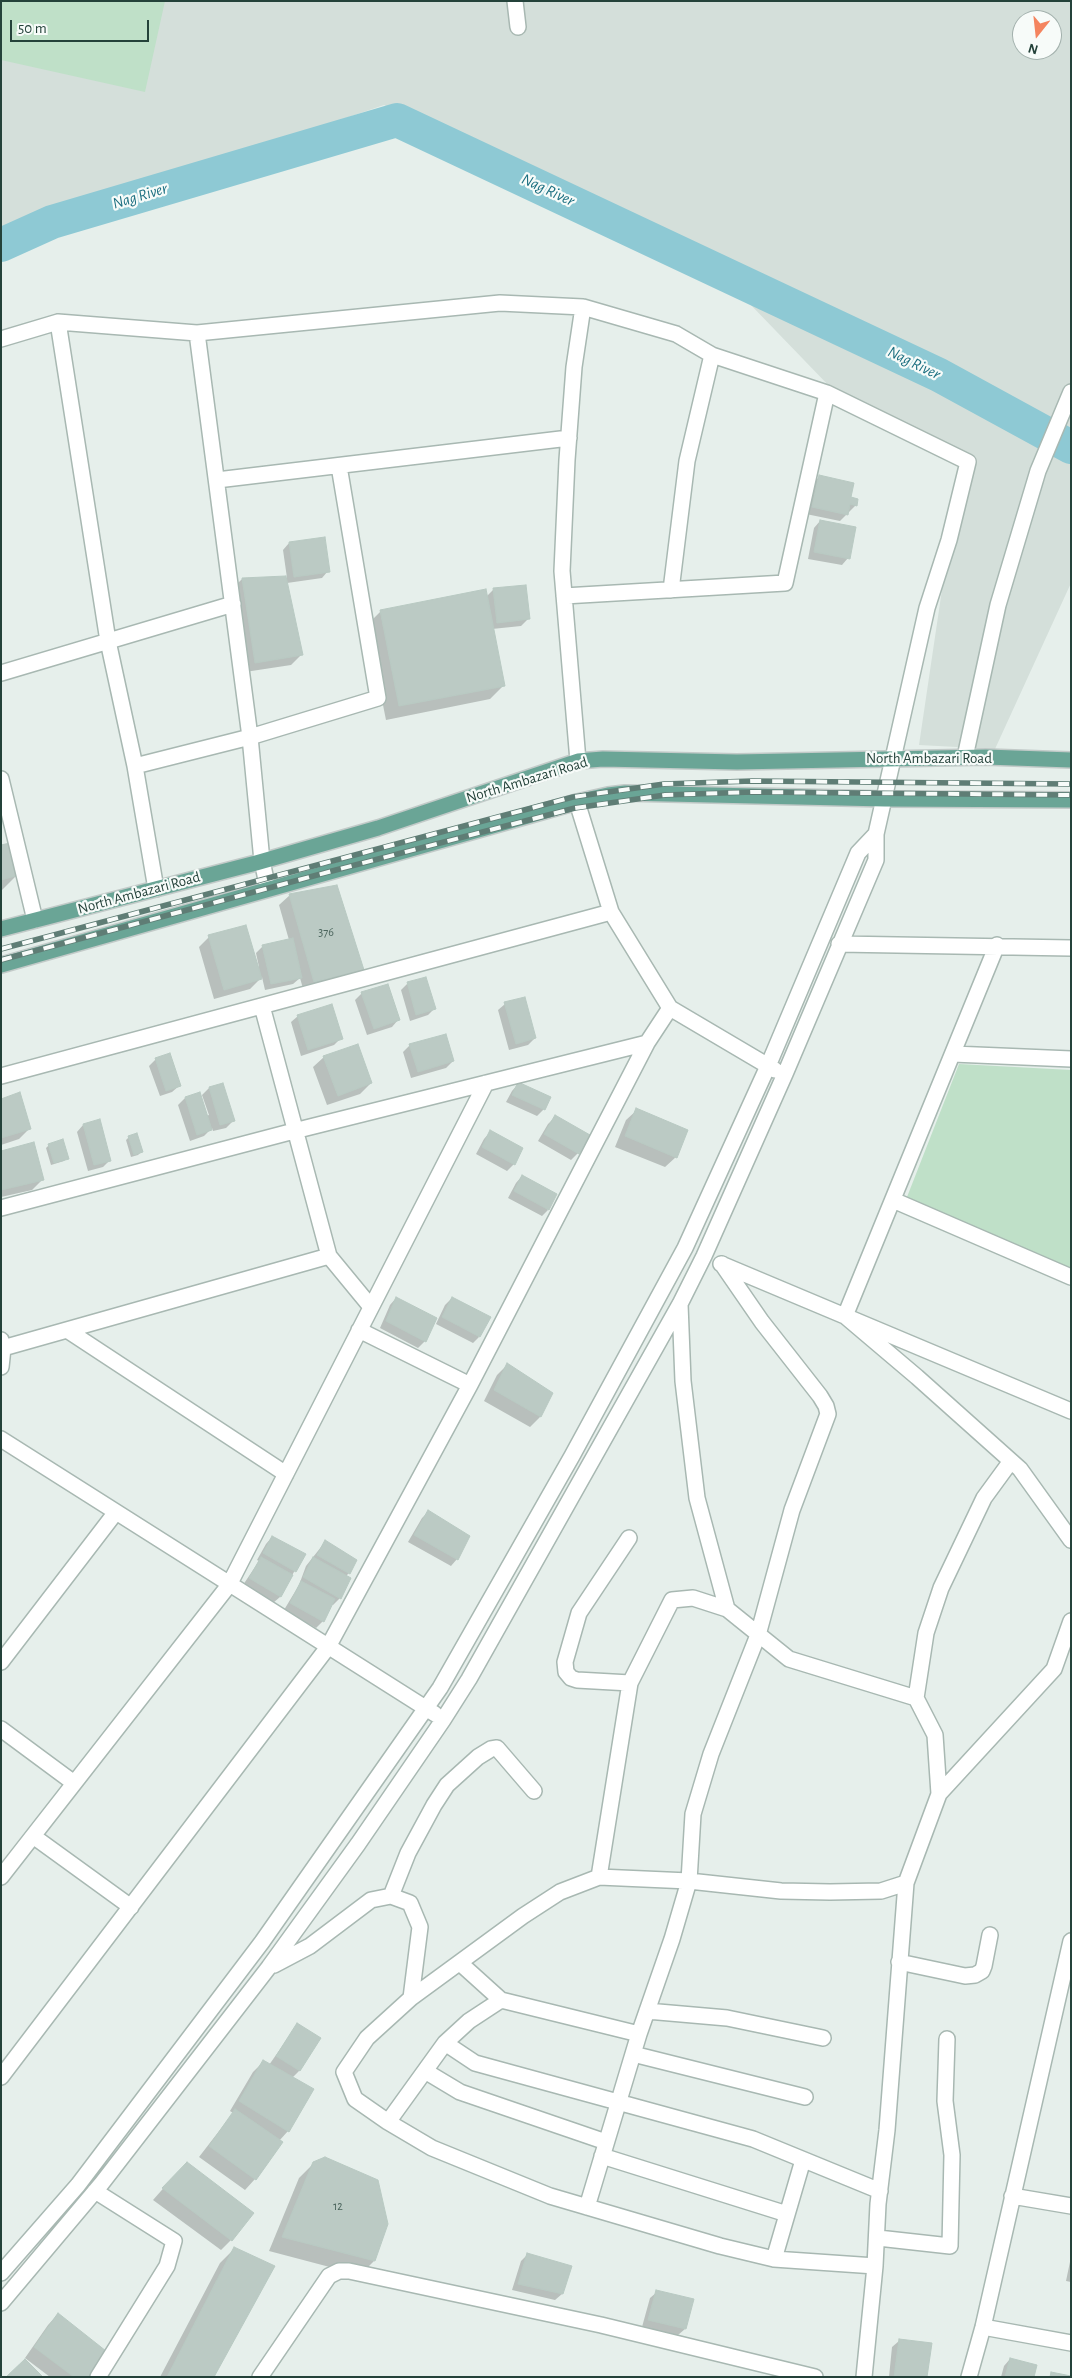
<!DOCTYPE html>
<style>
body{margin:0}
#map{position:relative;width:1072px;height:2378px;overflow:hidden;background:#e6efeb;font-family:"Alegreya Sans",sans-serif}
canvas{display:block}
.frame{position:absolute;inset:0;border:2px solid #24423a;pointer-events:none}
.north{position:absolute;left:1012px;top:10px;width:50px;height:50px;box-sizing:border-box;background:#f7fbf9;border:1px solid #a3b1ad;border-radius:50%;rotate:196deg;font-size:14px;font-weight:700;line-height:20px;text-align:center;color:#24423a}
.north::after{content:'';display:block;margin:auto;width:18px;height:22px;background:#f4845f;clip-path:polygon(50% 0,100% 100%,50% 72%,0 100%)}
.scale{position:absolute;left:10px;top:20px;width:139px;height:22px;box-sizing:border-box;border:2px solid #24423a;border-top:0;padding-left:6px;font-size:15px;line-height:18px;white-space:nowrap;color:#24423a;-webkit-text-stroke:4px #f7fbf9;paint-order:stroke}
</style>
<div id="map">
<canvas width="1072" height="2378"></canvas>
<div class="frame"></div>
<div class="north">N</div>
<div class="scale">50 m</div>
</div>
<script>
const c = document.querySelector('canvas').getContext('2d');
c.lineJoin = 'round';
function fillPath(path, color) { c.fillStyle = color; c.fill(path, 'evenodd'); }
const toPath = rows => new Path2D(rows.map(r => 'M' + r).join(''));
function trace(path, color, width, dash) { c.strokeStyle = color; c.lineWidth = width; c.lineCap = dash ? 'butt' : 'round'; c.setLineDash(dash || []); c.stroke(path); }
function write(font, color, halo, rows, align = 'center') {
  c.font = font + ' "Alegreya Sans",sans-serif'; c.lineWidth = 4.5; c.setLineDash([]); c.textBaseline = 'middle'; c.strokeStyle = halo; c.fillStyle = color; for (const [text, x, y, turn = 0] of rows) {
    c.save(); c.translate(x, y); c.rotate((+turn || 0) * Math.PI / 180); c.textAlign = isNaN(turn) ? turn : align; if (halo) c.strokeText(text, 0, 0); c.fillText(text, 0, 0); c.restore();
  }
}
fillPath(toPath([
 [1,1,1071,1,1071,583,995,749,919,745,960,468,831,388,693,245,384,105,1,236],
 [1022,20,1052,20,1052,50,1022,50]
]), '#d4dfda');
fillPath(toPath([
 [1,1,165,1,145,92,1,60],
 [959,1064,1071,1070,1071,1271,907,1197]
]), '#bfe0c8');
fillPath(toPath([
 [819,477,850,498,856,505,840,521,806,514,813,483],
 [820,521,848,558,842,565,808,559,814,528],
 [289,543,328,571,322,578,287,583,301,655,291,665,245,672,232,589,242,579,287,578,283,550],
 [494,589,528,619,521,626,492,629,504,685,490,699,386,720,367,625,381,611,486,597],
 [1,846,18,874,1,891],
 [290,895,363,970,352,980,304,992,300,978,293,984,265,990,262,977,250,989,214,999,199,947,209,937,259,967,256,953,263,946,289,940,279,905],
 [408,983,434,1009,428,1015,410,1021,401,990],
 [362,993,398,1020,392,1027,367,1035,355,1000],
 [505,1004,535,1038,528,1045,509,1050,498,1010],
 [298,1016,341,1038,334,1045,301,1056,291,1022],
 [410,1045,453,1061,446,1068,411,1078,403,1052],
 [324,1057,371,1083,360,1094,327,1105,313,1067],
 [156,1059,179,1086,172,1092,160,1096,149,1066],
 [222,1084,233,1121,226,1128,213,1131,212,1128,204,1136,190,1141,178,1105,185,1098,199,1094,206,1116,209,1115,202,1095,209,1088],
 [518,1084,544,1109,537,1116,506,1102,512,1091],
 [1,1101,30,1128,19,1139,1,1145],
 [637,1110,676,1157,665,1167,615,1147,626,1120],
 [555,1117,578,1153,571,1160,538,1141,548,1124],
 [83,1125,110,1160,103,1167,88,1171,77,1132],
 [490,1132,514,1164,507,1171,476,1154,484,1139],
 [129,1137,141,1152,138,1155,131,1157,126,1140],
 [49,1145,67,1158,64,1161,51,1165,46,1148],
 [1,1152,43,1179,32,1190,1,1197],
 [522,1176,548,1210,542,1216,508,1198,516,1183],
 [396,1298,425,1341,418,1348,380,1328,390,1305],
 [452,1298,479,1337,473,1343,436,1324,445,1305],
 [507,1365,551,1393,540,1417,530,1427,484,1401,497,1375],
 [428,1512,457,1559,451,1566,408,1542,422,1518],
 [272,1537,304,1554,280,1597,273,1603,243,1585,259,1561,257,1560,266,1544],
 [325,1542,349,1573,345,1577,340,1598,333,1605,331,1604,323,1621,316,1628,284,1610,299,1585,306,1566],
 [297,2025,319,2039,299,2071,292,2078,288,2131,279,2141,255,2179,245,2190,199,2157,233,2113,230,2111,253,2072,263,2062,269,2065],
 [314,2163,374,2261,360,2275,269,2251,299,2178],
 [176,2174,231,2240,221,2250,153,2200],
 [234,2249,212,2377,160,2377,220,2263],
 [528,2254,562,2294,555,2300,512,2290,521,2261],
 [1071,2257,1071,2282,1066,2281],
 [657,2292,685,2329,678,2335,642,2327,650,2298],
 [58,2314,89,2377,50,2377,25,2358,48,2325],
 [899,2341,926,2377,889,2377,892,2347],
 [1010,2359,1033,2377,1001,2377,1004,2366]
]), '#0003');
trace(toPath([
 [1,245,52,222,397,120,939,375,1071,447]
]), '#8ec9d4', 34);
const building = toPath([
 [819,475,854,483,851,497,858,499,857,506,850,504,848,515,812,507,819,475],
 [820,520,856,527,850,559,814,552,820,520],
 [325,537,330,572,294,577,289,542,325,537],
 [286,576,303,655,255,663,242,578,286,576],
 [526,585,530,619,497,623,493,588,526,585],
 [486,589,505,686,399,706,380,610,486,589],
 [10,843,19,875,1,880,1,845,10,843],
 [337,885,364,970,314,982,289,894,337,885],
 [246,925,262,979,224,990,208,935,246,925],
 [293,938,302,978,271,984,262,945,293,938],
 [426,977,436,1009,416,1015,407,982,426,977],
 [388,984,400,1020,374,1029,361,992,388,984],
 [525,997,536,1038,516,1044,504,1002,525,997],
 [332,1004,343,1039,308,1050,297,1015,332,1004],
 [446,1034,454,1061,418,1072,409,1044,446,1034],
 [358,1044,372,1083,338,1096,323,1056,358,1044],
 [170,1053,181,1086,166,1091,155,1058,170,1053],
 [518,1082,551,1097,545,1110,512,1095,518,1082],
 [223,1083,235,1121,220,1125,209,1087,223,1083],
 [20,1092,31,1129,1,1138,1,1099,20,1092],
 [200,1092,212,1130,197,1135,185,1097,200,1092],
 [636,1108,688,1130,677,1158,625,1136,636,1108],
 [555,1115,590,1135,579,1154,544,1134,555,1115],
 [100,1119,111,1161,94,1165,83,1124,100,1119],
 [490,1130,523,1148,515,1165,482,1147,490,1130],
 [137,1133,143,1152,134,1155,128,1136,137,1133],
 [63,1139,69,1159,54,1163,48,1144,63,1139],
 [34,1142,44,1180,1,1190,1,1151,34,1142],
 [522,1175,557,1194,549,1210,514,1191,522,1175],
 [396,1297,437,1318,426,1342,386,1321,396,1297],
 [452,1297,491,1317,480,1337,442,1317,452,1297],
 [507,1363,553,1393,541,1417,494,1390,507,1363],
 [428,1510,470,1536,458,1560,414,1535,428,1510],
 [272,1536,306,1554,296,1572,263,1553,272,1536],
 [325,1540,357,1560,350,1574,317,1555,325,1540],
 [261,1557,293,1575,281,1597,249,1578,261,1557],
 [313,1557,351,1578,341,1599,303,1577,313,1557],
 [301,1581,335,1599,324,1622,290,1603,301,1581],
 [297,2023,321,2038,300,2071,276,2056,297,2023],
 [263,2060,314,2089,289,2132,239,2101,263,2060],
 [235,2109,283,2142,256,2180,209,2146,235,2109],
 [325,2157,378,2180,388,2224,375,2261,282,2237,313,2162,325,2157],
 [187,2162,254,2213,232,2241,162,2188,187,2162],
 [234,2247,275,2266,214,2377,167,2377,234,2247],
 [527,2253,572,2266,563,2294,518,2284,527,2253],
 [656,2290,694,2299,686,2329,648,2320,656,2290],
 [58,2313,106,2351,91,2377,74,2377,34,2347,58,2313],
 [899,2339,932,2343,927,2377,894,2377,899,2339],
 [1010,2358,1037,2365,1034,2377,1005,2377,1010,2358],
 [25,2359,43,2377,6,2377,25,2359],
 [1051,2372,1071,2376,1071,2377,1050,2377,1051,2372]
]);
fillPath(building, '#bbcac4');
trace(building, '#b8c9c2', 1);
const minor = toPath([
 [515,1,518,27],
 [1,339,58,322],
 [217,480,569,438],
 [671,590,687,461,712,355],
 [564,596,785,583,827,393,712,355,676,334,583,307],
 [1,673,233,604],
 [965,757,998,605,1038,471,1071,392],
 [135,766,250,737,378,698,339,466],
 [1,779,35,920],
 [577,802,611,912,670,1008,775,1070],
 [156,889,135,766,108,641,58,322,197,333],
 [268,889,262,861,250,737,197,333,500,303,583,307,574,367,567,460,562,571,578,761],
 [839,944,1071,948],
 [997,945,845,1316,917,1377,1020,1469,1071,1540],
 [262,1006,329,1256,371,1307],
 [953,1054,1071,1059],
 [1,1076,611,912],
 [893,1200,1071,1277],
 [1,1208,294,1131,647,1043,670,1008],
 [721,1264,1071,1411],
 [680,1304,683,1381,697,1498,727,1609],
 [67,1330,286,1474],
 [359,1330,470,1385],
 [1,1340,3,1348,1,1367],
 [3,1348,329,1256],
 [1,1439,435,1714],
 [629,1538,579,1613,565,1662,566,1672,571,1678,577,1680,630,1683],
 [1,1662,116,1512],
 [916,1698,926,1633,941,1588,984,1498,1011,1461],
 [1,1729,74,1783],
 [33,1836,131,1907],
 [1,1877,229,1585,486,1083],
 [599,1877,630,1683,672,1600,693,1598,727,1609,789,1659,916,1698,935,1735,939,1794],
 [391,1896,408,1853,434,1805,447,1785,478,1757,491,1749,497,1748,534,1791],
 [899,1962,965,1976,975,1975,982,1971,984,1966,990,1935],
 [460,1963,501,2000],
 [274,1965,310,1946,371,1900,391,1896,410,1903,420,1927,411,1998,367,2038,344,2072,355,2099,388,2122,432,2148,550,2196,720,2246,774,2259,875,2266,864,2377],
 [411,1998,523,1916,560,1892,599,1877,689,1881,781,1891,830,1892,881,1891,906,1883,939,1794,1054,1669,1071,1621],
 [647,2011,727,2018,823,2038],
 [445,2043,475,2063,753,2139,880,2191],
 [633,2054,805,2097],
 [425,2071,460,2092,606,2142],
 [1,2077,328,1647,470,1385,647,1043],
 [388,2122,445,2043,469,2021,501,2000,639,2034],
 [602,2156,787,2214],
 [95,2191,174,2241,167,2266,98,2377],
 [1012,2196,1071,2206],
 [587,2207,639,2034,672,1939,689,1881,693,1814,711,1754,758,1635,792,1510,828,1414,826,1406,820,1396,762,1322,722,1264],
 [878,2238,950,2246,952,2155,945,2101,947,2039],
 [774,2259,803,2160],
 [875,2266,878,2204,887,2130,906,1883],
 [1,2273,78,2185,262,1942,440,1688,572,1456,685,1248,768,1066,858,853,876,834],
 [1,2303,102,2183,269,1967,358,1844,443,1720,469,1679,680,1304,704,1256,785,1074,876,860,876,834,927,608,949,540,968,462,827,393],
 [983,2327,1071,2343],
 [260,2377,329,2276,339,2271,349,2271,601,2325,815,2377],
 [969,2377,983,2327,1071,1941]
]);
const major = toPath([
 [1,929,256,863,378,828,578,761,603,759,737,762,986,757,1071,760],
 [1,965,577,802,608,795,625,793,885,799,1071,800]
]);
trace(minor, '#a8b8b2', 18);
trace(major, '#c2cac8', 18);
trace(minor, '#fff', 15);
trace(major, '#6aa596', 15);
const rail = toPath([
 [1,949,573,797,664,784,752,781,1071,784],
 [1,960,332,871,575,808,665,795,752,792,1071,795]
]);
trace(rail, '#5f7d75', 5.5);
trace(rail, '#f7fbf9', 4, [11]);
write('12px', '#4a645c', null, [
 ["376",326,932],
 ["12",338,2206]
]);
write('15px', '#24423a', '#f7fbf9', [
 ["North Ambazari Road",929,758],
 ["North Ambazari Road",527,780,-17],
 ["North Ambazari Road",139,893,-15]
]);
write('italic 16px', '#1c6f80', '#f7fbf9', [
 ["Nag River",548,190,25],
 ["Nag River",140,196,-17],
 ["Nag River",914,363,26]
]);
</script>
